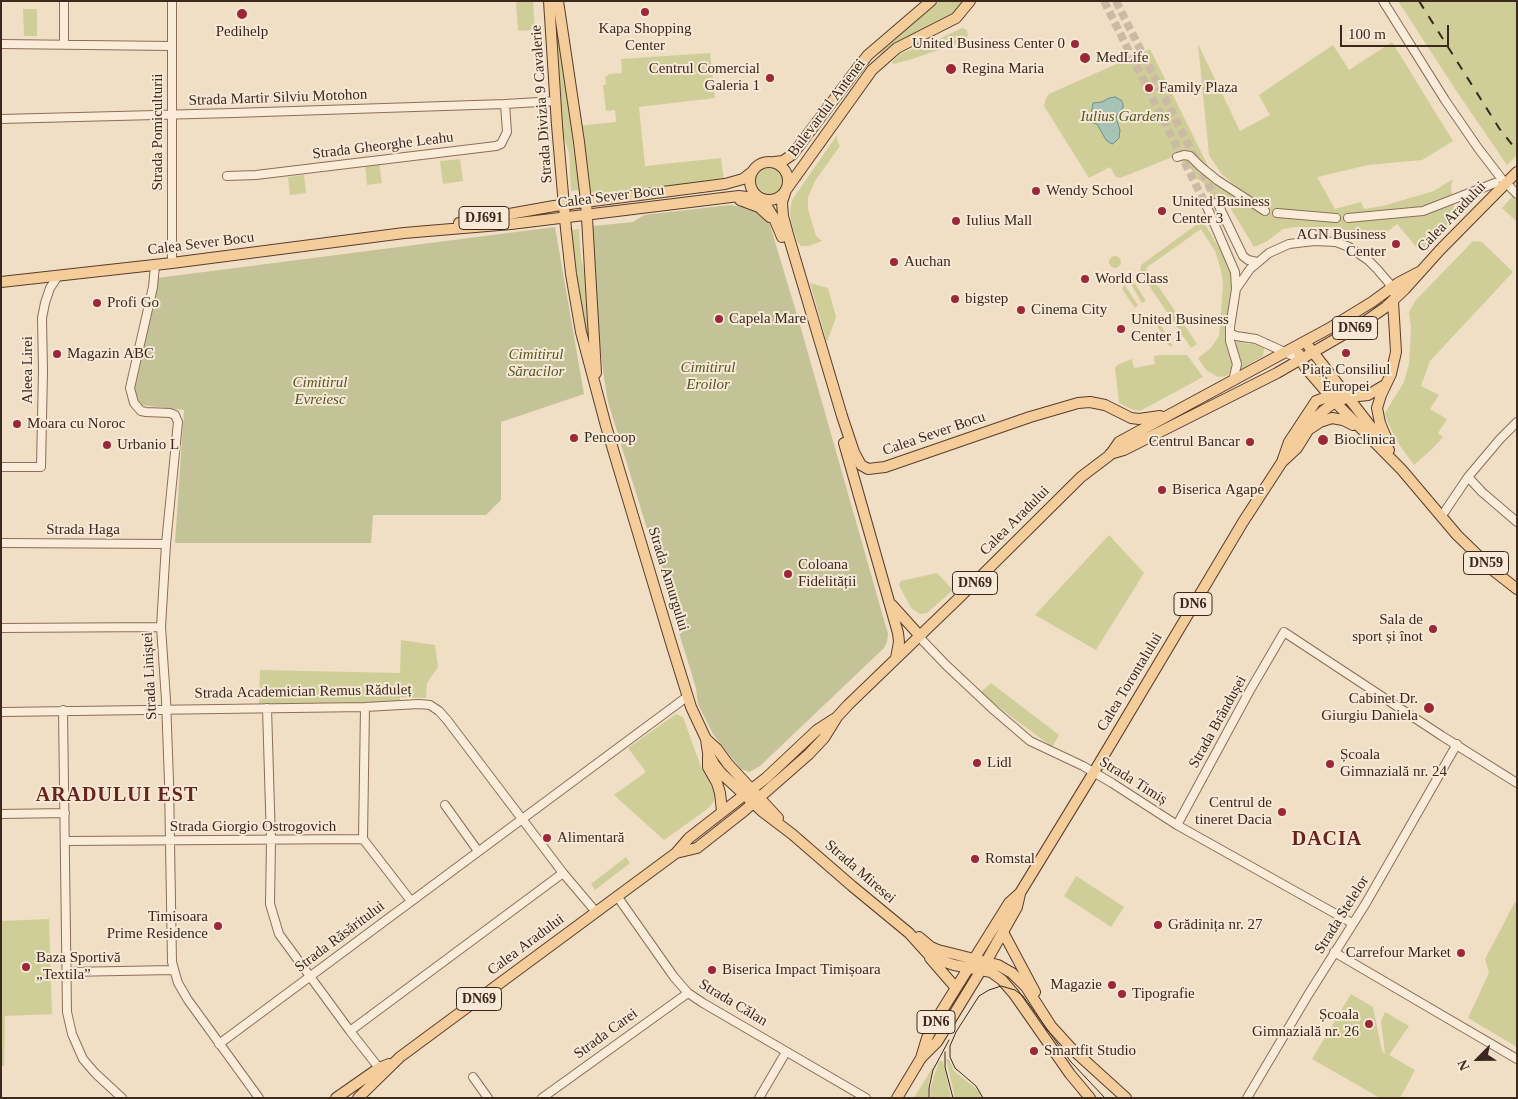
<!DOCTYPE html>
<meta charset="utf-8">
<style>
body{margin:0}
#map{position:relative;width:1518px;height:1099px;overflow:hidden;background:#f0dec5;font-family:Georgia,serif}
canvas{display:block}
.frame{position:absolute;inset:0;border:2px solid #3b291e;pointer-events:none}
.north{position:absolute;left:1453px;top:1034px;width:50px;height:50px;-webkit-text-stroke:4px #f7e9d5;paint-order:stroke;rotate:247deg;font-size:14px;font-weight:700;line-height:20px;text-align:center;color:#3b291e}
.north::after{content:'';display:block;margin:auto;width:18px;height:22px;background:#3b291e;clip-path:polygon(50% 0,100% 100%,50% 72%,0 100%)}
.scale{position:absolute;left:1340px;top:25px;width:109px;height:22px;box-sizing:border-box;border:2px solid #3b291e;border-top:0;padding-left:6px;font-size:15px;line-height:18px;white-space:nowrap;color:#3b291e;-webkit-text-stroke:4px #f7e9d5;paint-order:stroke}
</style>
<div id="map">
<canvas width="1518" height="1099"></canvas>
<div class="frame"></div>
<div class="north">N</div>
<div class="scale">100 m</div>
</div>
<script>
const c = document.querySelector('canvas').getContext('2d');
c.lineJoin = 'round';
function fillPath(path, color) { c.fillStyle = color; c.fill(path, 'evenodd'); }
const toPath = rows => new Path2D(rows.map(r => 'M' + r).join(''));
function trace(path, color, width, dash) { c.strokeStyle = color; c.lineWidth = width; c.lineCap = dash ? 'butt' : 'round'; c.setLineDash(dash || []); c.stroke(path); }
function write(font, color, halo, rows, align = 'center') {
  c.font = font + ' Georgia,serif'; c.lineWidth = 4; c.setLineDash([]); c.textBaseline = 'middle'; c.strokeStyle = halo; c.fillStyle = color; for (const [text, x, y, turn = 0] of rows) {
    c.save(); c.translate(x, y); c.rotate((+turn || 0) * Math.PI / 180); c.textAlign = isNaN(turn) ? turn : align; if (halo) c.strokeText(text, 0, 0); c.fillText(text, 0, 0); c.restore();
  }
}
fillPath(toPath([
 [516,1,533,1,535,30,518,31],
 [553,1,555,5,579,190,571,191,569,153,562,130,558,84],
 [939,1,967,1,958,12,883,57,878,51],
 [1398,1,1517,1,1517,155,1507,165,1457,92],
 [23,9,37,9,37,36,24,36],
 [962,28,967,30,968,36,962,42,909,60,893,64,892,62,895,59,902,53,931,43],
 [1392,42,1453,141,1422,160,1368,165,1317,177,1335,209,1361,202,1364,209,1383,206,1434,191,1453,179,1451,186,1452,199,1454,207,1458,216,1424,250,1419,250,1397,224,1376,241,1335,227,1296,227,1283,229,1266,242,1254,247,1225,199,1210,205,1210,193,1207,186,1201,181,1197,179,1192,170,1175,156,1120,178,1116,177,1110,167,1089,178,1044,106,1046,98,1049,94,1150,49,1210,170,1231,185,1237,185,1233,184,1221,173,1209,155,1198,44,1240,131,1270,115,1259,95,1333,45,1349,70],
 [710,53,715,98,639,107,645,166,721,158,724,180,596,193,591,192,585,192,577,126,616,122,615,110,606,111,603,85,606,85,605,77,609,74,622,73,621,59],
 [837,135,837,140,840,146,815,181,808,197,808,209,816,236,822,241,809,246,801,246,797,241,791,222,790,211,792,200],
 [460,159,463,181,443,184,440,161],
 '750 181a19 19 0 1 1 38 0a19 19 0 1 1-38 0Z',
 [379,163,382,183,367,185,365,165],
 [304,175,306,193,290,195,288,177],
 [1513,196,1517,200,1517,222,1502,208],
 [1200,222,1206,226,1224,256,1230,270,1232,283,1227,319,1226,336,1227,348,1232,362,1233,370,1227,376,1218,377,1206,370,1198,358,1210,349,1219,336,1223,285,1221,270,1215,251,1201,229,1146,268,1197,344,1191,348,1140,272,1141,265],
 [579,229,581,259,586,274,589,338,587,339,586,339,569,230],
 [1473,241,1482,242,1513,272,1430,361,1421,386,1439,395,1430,409,1447,419,1438,433,1443,437,1432,449,1414,465,1400,446,1387,421,1385,413,1404,382,1409,364,1411,328,1409,312,1415,301],
 '1109 262a6 6 0 1 1 12 0a6 6 0 1 1-12 0Z',
 [1129,274,1146,301,1142,303,1128,279],
 [810,283,828,288,836,317,827,342],
 [1124,284,1138,305,1135,308,1122,289],
 [1159,322,1173,346,1169,346,1156,324],
 [1237,341,1248,344,1257,344,1264,348,1263,356,1241,369,1240,360,1235,344],
 [1162,355,1187,355,1203,377,1140,411,1133,410,1119,403,1115,368,1117,365,1132,359,1134,368,1155,364,1154,356],
 [1109,535,1144,573,1096,650,1035,615],
 [937,573,953,590,927,613,920,614,911,608,899,585,901,581],
 [401,640,435,645,438,667,427,683,426,698,400,697,400,705,259,708,260,670,400,673],
 [991,683,1059,735,1052,747,980,693],
 [676,714,683,717,701,767,709,780,715,795,713,803,706,810,664,840,614,795,646,772,628,748],
 [626,857,630,863,595,890,591,884],
 [1076,876,1124,907,1111,927,1064,896],
 [1515,902,1517,903,1517,1047,1468,1018,1489,973,1485,959],
 [49,919,52,1014,5,1016,4,1066,1,1066,1,921],
 [1351,994,1373,1007,1382,1051,1385,1054,1381,1021,1385,1012,1409,1026,1389,1055,1415,1070,1400,1098,1380,1098,1312,1059],
 [946,1059,949,1059,954,1071,974,1087,980,1093,981,1098,955,1098],
 [939,1061,943,1061,951,1098,931,1098,930,1089],
 [934,1065,928,1086,928,1098,914,1098]
]), '#cfce98');
fillPath(toPath([
 [730,205,748,208,757,212,769,222,798,318,888,634,887,642,884,648,760,766,749,772,741,769,724,748,713,734,698,704,696,688,608,402,604,378,598,331,593,226,633,222,644,215],
 [555,227,584,394,501,422,501,500,486,515,373,515,371,543,175,543,184,410,140,405,133,387,157,278]
]), '#c4c397');
const water = toPath([
 [1115,97,1121,100,1123,104,1123,108,1117,115,1116,118,1120,130,1119,138,1113,144,1110,143,1106,140,1097,124,1090,122,1093,103,1102,102,1109,98,1115,97]
]);
fillPath(water, '#a7c3b7');
trace(water, '#6c9284', 1);
trace(toPath([
 [1104,1,1207,207],
 [1116,1,1217,202]
]), '#ccbaa4', 8, [8, 4]);
const minor = toPath([
 [64,1,64,44],
 [1383,1,1445,100,1478,148,1501,178,1517,194],
 [1,44,171,46],
 [1,119,233,113,505,104,556,101],
 [1177,157,1184,155,1190,156,1200,166,1217,180,1265,211],
 [227,176,256,175,496,146,501,144,507,132,505,104],
 [1217,202,1243,256,1248,260,1257,262],
 [1207,207,1235,272,1236,289,1230,327,1230,341,1237,364,1233,381],
 [1277,213,1336,218],
 [1348,218,1423,211,1495,183],
 [172,263,172,1],
 [155,265,153,287,130,388,134,403,141,411,146,412,170,413,175,415,178,422,166,544,161,627,166,700,169,782,172,962,178,983,188,1000,259,1098],
 [1236,289,1250,269,1269,253,1289,244,1314,241,1336,242,1349,247,1368,260,1377,269,1389,283,1391,291],
 [1230,333,1236,336,1256,339,1300,359],
 [1,467,41,467,43,371,42,318,45,303,50,288,58,276],
 [1468,477,1482,492,1517,522],
 [1441,517,1468,477,1500,439,1517,422],
 [1,543,166,544],
 [1,628,161,627],
 [919,635,923,641,946,665,995,711,1030,741,1083,766,1112,783,1177,825,1352,923],
 [267,708,271,841,270,904,279,934,350,1031,379,1068],
 [63,710,67,1012,72,1034,83,1059,95,1073,122,1098],
 [1,712,365,707,419,704,430,705,439,711,447,720,563,873,596,912],
 [445,805,478,851],
 [1,814,65,813],
 [1177,825,1249,692,1284,632,1442,736,1517,783],
 [363,839,365,707],
 [363,839,411,901],
 [66,841,363,839],
 [617,896,674,977,688,993,703,1003,866,1098],
 [1334,952,1517,1059],
 [66,972,173,970],
 [350,1031,563,873],
 [219,1044,688,696],
 [473,1077,488,1098],
 [542,1098,688,993],
 [759,1098,786,1052],
 [1247,1098,1308,995,1366,903,1457,744]
]);
const major = toPath([
 [549,1,557,125,566,229,571,274,581,332,606,426,672,646,691,707,706,739,708,753,714,764,722,774,763,812,792,834,852,886,909,933,927,953,936,959,954,965,991,972,1002,980,1014,994,1070,1074,1090,1098],
 [558,1,579,142,586,201,596,373],
 '750 181a19 19 0 1 1 38 0a19 19 0 1 1-38 0Z',
 [774,162,783,161,793,154,859,66,868,55,931,1],
 [786,190,872,70,897,48,956,18,970,1],
 [785,193,782,202,783,216,789,238,842,416,854,452,861,465,868,469,885,467,1030,417,1078,403,1090,402,1105,405,1131,418,1139,419,1160,416],
 [740,200,759,207,770,217],
 [763,200,774,218,782,237],
 [459,223,554,206,725,184,743,179,752,172],
 [1,282,172,263,404,233,511,224,739,196,761,199],
 [1309,347,1389,450],
 [1299,354,1300,359,1305,367,1335,402,1402,470,1457,535,1494,571,1517,589],
 [1311,428,1320,422,1332,418,1343,420,1353,425],
 [1388,442,1380,423,1377,408,1381,395,1391,374,1396,352,1393,301],
 [844,443,898,633,899,642,896,658],
 [1110,454,1124,450,1277,373,1360,325,1386,307,1405,289,1440,250,1517,172],
 [1283,459,1289,442,1316,401,1330,396,1336,396],
 [892,605,919,635],
 [706,739,717,749,728,764,778,818],
 [708,756,708,767,717,783,720,793,722,811],
 [676,853,697,848,744,811,809,754,824,738,837,717,848,705,961,596,1081,477,1110,455,1119,442,1328,329,1372,302,1398,283,1421,271],
 [1003,932,1035,992],
 [919,937,931,947,938,950,998,965,1012,973,1026,987,1051,1026,1071,1048,1126,1098],
 [930,958,956,988],
 [921,1058,927,1038,941,1012,1009,903,1020,893,1094,772,1243,522,1282,462,1297,448,1315,419,1323,411,1335,402,1349,397,1368,395,1385,385],
 [336,1098,379,1068,389,1064],
 [358,1098,400,1057,676,853,689,838,766,778,817,730,834,719],
 [897,1098,921,1058,937,1042,986,962,1017,907,1020,894]
]);
trace(minor, '#8c6e5a', 10);
trace(major, '#5a3d2e', 12);
trace(minor, '#faecd8', 8);
trace(major, '#f4cd9b', 10);
trace(toPath([
 [945,1052,945,1067,953,1098],
 [929,1098,929,1088,933,1070,949,1040],
 [983,1098,976,1086,955,1068,950,1057,950,1046,956,1032,979,996,989,990,1001,986,1015,990,1023,996,1071,1062,1105,1098]
]), '#3b291e', 1);
trace(toPath([
 [1419,1,1499,128,1517,151]
]), '#3b291e', 2, [9, 9]);
for (const [x, y, r, color] of [
 [645,12,5,"#9e2737"],
 [242,14,6,"#9e2737"],
 [1075,44,5,"#9e2737"],
 [1085,58,6,"#9e2737"],
 [951,69,6,"#9e2737"],
 [770,78,5,"#9e2737"],
 [1149,88,5,"#9e2737"],
 [1036,191,5,"#9e2737"],
 [1162,211,5,"#9e2737"],
 [956,221,5,"#9e2737"],
 [1396,244,5,"#9e2737"],
 [894,262,5,"#9e2737"],
 [1085,279,5,"#9e2737"],
 [955,299,5,"#9e2737"],
 [97,303,5,"#9e2737"],
 [1021,310,5,"#9e2737"],
 [719,319,5,"#9e2737"],
 [1121,329,5,"#9e2737"],
 [1346,353,5,"#9e2737"],
 [57,354,5,"#9e2737"],
 [17,424,5,"#9e2737"],
 [574,438,5,"#9e2737"],
 [1323,440,6,"#9e2737"],
 [1250,442,5,"#9e2737"],
 [107,445,5,"#9e2737"],
 [1162,490,5,"#9e2737"],
 [788,574,5,"#9e2737"],
 [1433,629,5,"#9e2737"],
 [1429,708,6,"#9e2737"],
 [977,763,5,"#9e2737"],
 [1330,764,5,"#9e2737"],
 [1282,812,5,"#9e2737"],
 [547,838,5,"#9e2737"],
 [975,859,5,"#9e2737"],
 [1158,925,5,"#9e2737"],
 [218,926,5,"#9e2737"],
 [1461,953,5,"#9e2737"],
 [26,967,5,"#9e2737"],
 [712,970,5,"#9e2737"],
 [1112,985,5,"#9e2737"],
 [1122,994,5,"#9e2737"],
 [1369,1024,5,"#9e2737"],
 [1034,1051,5,"#9e2737"]
]) { const dot = new Path2D(); dot.arc(x, y, r, 0, 2 * Math.PI); c.fillStyle = color; c.fill(dot); trace(dot, '#f7e9d5', 2); }
for (const [x, y, w] of [
 [484,218,50],
 [1355,328,45],
 [1486,563,45],
 [975,583,45],
 [1193,604,38],
 [479,999,45],
 [936,1022,38]
]) { const box = new Path2D(); box.roundRect(x - w / 2, y - 11.5, w, 23, 4); c.fillStyle = '#f7e9d5'; c.fill(box); trace(box, '#3b291e', 1); }
write('bold 14px', '#3b291e', null, [
 ["DJ691",484,218],
 ["DN69",1355,328],
 ["DN59",1486,563],
 ["DN69",975,583],
 ["DN6",1193,604],
 ["DN69",479,999],
 ["DN6",936,1022]
]);
write('15px', '#3b291e', '#f7e9d5', [
 ["Kapa Shopping",645,29,"center"],
 ["Center",645,46,"center"],
 ["Pedihelp",242,32,"center"],
 ["United Business Center 0",1065,44,"right"],
 ["MedLife",1096,58],
 ["Centrul Comercial",760,69,"right"],
 ["Galeria 1",760,86,"right"],
 ["Regina Maria",962,69],
 ["Family Plaza",1159,88],
 ["Wendy School",1046,191],
 ["United Business",1172,202],
 ["Center 3",1172,219],
 ["Iulius Mall",966,221],
 ["AGN Business",1386,235,"right"],
 ["Center",1386,252,"right"],
 ["Auchan",904,262],
 ["World Class",1095,279],
 ["bigstep",965,299],
 ["Profi Go",107,303],
 ["Cinema City",1031,310],
 ["Capela Mare",729,319],
 ["United Business",1131,320],
 ["Center 1",1131,337],
 ["Magazin ABC",67,354],
 ["Piața Consiliul",1346,370,"center"],
 ["Europei",1346,387,"center"],
 ["Moara cu Noroc",27,424],
 ["Pencoop",584,438],
 ["Bioclinica",1334,440],
 ["Centrul Bancar",1240,442,"right"],
 ["Urbanio L",117,445],
 ["Biserica Agape",1172,490],
 ["Coloana",798,565],
 ["Fidelității",798,582],
 ["Sala de",1423,620,"right"],
 ["sport și înot",1423,637,"right"],
 ["Cabinet Dr.",1418,699,"right"],
 ["Giurgiu Daniela",1418,716,"right"],
 ["Școala",1340,755],
 ["Gimnazială nr. 24",1340,772],
 ["Lidl",987,763],
 ["Centrul de",1272,803,"right"],
 ["tineret Dacia",1272,820,"right"],
 ["Alimentară",557,838],
 ["Romstal",985,859],
 ["Timisoara",208,917,"right"],
 ["Prime Residence",208,934,"right"],
 ["Grădinița nr. 27",1168,925],
 ["Carrefour Market",1451,953,"right"],
 ["Baza Sportivă",36,958],
 ["„Textila”",36,975],
 ["Biserica Impact Timișoara",722,970],
 ["Magazie",1102,985,"right"],
 ["Tipografie",1132,994],
 ["Școala",1359,1015,"right"],
 ["Gimnazială nr. 26",1359,1032,"right"],
 ["Smartfit Studio",1044,1051]
], 'left');
write('15px', '#3b291e', '#f7e9d5', [
 ["Strada Martir Silviu Motohon",278,98,-2],
 ["Strada Divizia 9 Cavalerie",542,104,-94],
 ["Bulevardul Antenei",827,108,-53],
 ["Strada Pomiculturii",158,132,-90],
 ["Strada Gheorghe Leahu",383,146,-7],
 ["Calea Sever Bocu",611,197,-7],
 ["Calea Aradului",1452,217,-46],
 ["Calea Sever Bocu",201,244,-7],
 ["Aleea Lirei",28,370,-90],
 ["Calea Sever Bocu",934,434,-19],
 ["Calea Aradului",1015,521,-45],
 ["Strada Haga",83,530],
 ["Strada Amurgului",668,579,73],
 ["Strada Liniștei",150,676,-93],
 ["Calea Torontalului",1130,682,-59],
 ["Strada Academician Remus Răduleț",303,692,-1],
 ["Strada Brândușei",1218,722,-61],
 ["Strada Timiș",1133,781,32],
 ["Strada Giorgio Ostrogovich",253,827],
 ["Strada Miresei",860,872,41],
 ["Strada Stelelor",1342,915,-58],
 ["Strada Răsăritului",340,937,-37],
 ["Calea Aradului",526,945,-37],
 ["Strada Călan",733,1003,31],
 ["Strada Carei",606,1034,-36]
]);
write('italic 15px', '#525924', '#f7e9d5', [
 ["Iulius Gardens",1125,117],
 ["Cimitirul",536,355],
 ["Săracilor",536,372],
 ["Cimitirul",708,368],
 ["Eroilor",708,385],
 ["Cimitirul",320,383],
 ["Evreiesc",320,400]
]);
c.letterSpacing = '1px';
write('bold 20px', '#6a221c', '#f7e9d5', [
 ["ARADULUI EST",117,796],
 ["DACIA",1327,840]
]);
c.letterSpacing = '0px';
</script>
